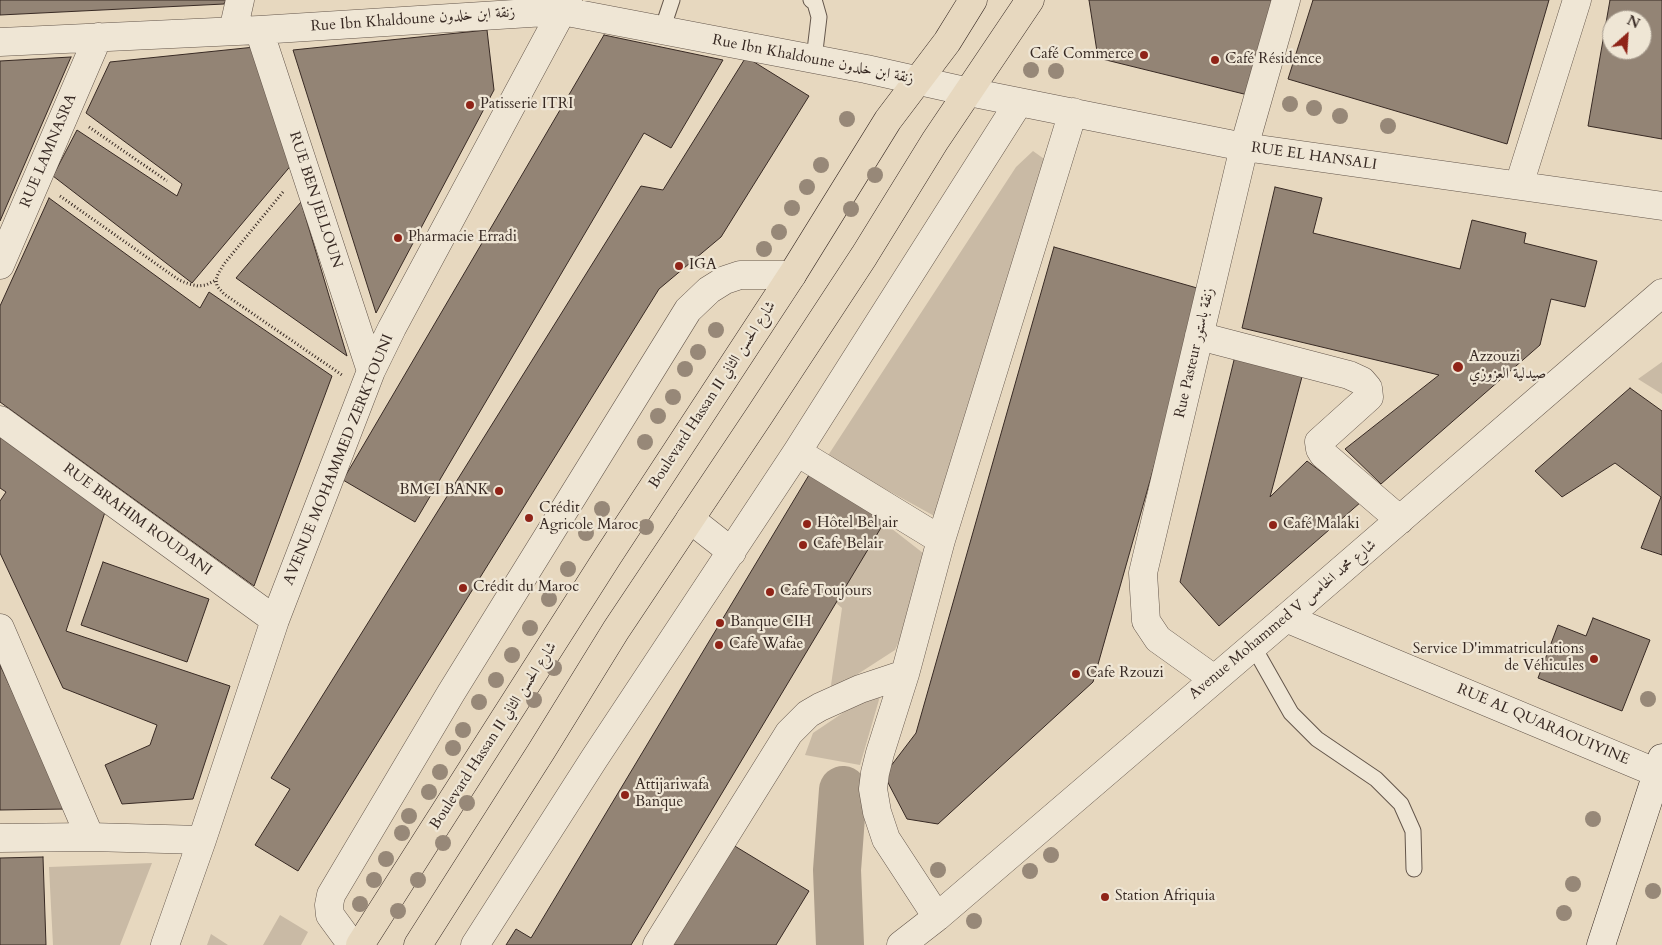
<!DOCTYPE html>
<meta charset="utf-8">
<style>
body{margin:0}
#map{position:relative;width:1662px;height:945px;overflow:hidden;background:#e7d8bf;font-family:Cardo,serif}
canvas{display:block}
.north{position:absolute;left:1602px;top:10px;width:50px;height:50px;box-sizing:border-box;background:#efe6d5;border:1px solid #a69b8e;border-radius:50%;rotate:26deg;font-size:14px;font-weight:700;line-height:20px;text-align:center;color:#382a24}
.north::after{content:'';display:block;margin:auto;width:18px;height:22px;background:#8f2418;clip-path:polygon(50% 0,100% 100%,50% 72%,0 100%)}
</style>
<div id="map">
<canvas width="1662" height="945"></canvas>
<div class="north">N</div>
</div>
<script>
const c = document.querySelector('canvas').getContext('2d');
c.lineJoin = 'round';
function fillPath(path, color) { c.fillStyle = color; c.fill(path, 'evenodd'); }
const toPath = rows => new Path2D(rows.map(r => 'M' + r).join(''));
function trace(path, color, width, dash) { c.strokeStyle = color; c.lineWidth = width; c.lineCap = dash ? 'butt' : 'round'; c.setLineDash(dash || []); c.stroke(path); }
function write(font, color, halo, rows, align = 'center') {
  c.font = font + ' Cardo,Amiri,serif'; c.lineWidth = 4.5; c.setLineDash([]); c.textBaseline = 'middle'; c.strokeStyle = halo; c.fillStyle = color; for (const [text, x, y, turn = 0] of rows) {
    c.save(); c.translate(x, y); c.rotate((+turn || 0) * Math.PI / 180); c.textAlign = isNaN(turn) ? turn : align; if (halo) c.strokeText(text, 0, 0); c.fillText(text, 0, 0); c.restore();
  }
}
fillPath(toPath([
 [1033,151,1047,161,938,518,827,457,1016,167],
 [1662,362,1662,394,1638,379],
 [887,525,923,553,918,597,895,650,830,692,842,608,835,602,871,529],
 [883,686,860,765,805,755,813,733],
 [152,863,120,945,53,945,49,867],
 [280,915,308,932,301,945,263,945],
 [211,934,228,945,207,945]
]), '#c9baa5');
trace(toPath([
 [840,945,837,870,843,790]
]), '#ac9d8a', 48);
const building = toPath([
 [0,0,226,0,224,4,0,15,0,0],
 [1089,0,1275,0,1252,96,1098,58,1089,0],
 [1313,0,1549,0,1507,144,1288,79,1313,0],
 [1610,0,1662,0,1662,139,1588,126,1610,0],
 [1612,20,1642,20,1642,50,1612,50,1612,20],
 [487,30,494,90,376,313,293,50,487,30],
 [604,35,723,60,671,148,644,133,415,522,343,480,604,35],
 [255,47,293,163,192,283,53,176,77,130,177,196,182,184,86,113,110,62,255,47],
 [71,57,0,221,0,61,71,57],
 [746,57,809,96,721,237,659,289,298,871,255,845,290,789,271,778,641,186,663,190,746,57],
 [1275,187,1322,198,1313,233,1460,269,1472,220,1526,233,1524,243,1597,261,1585,307,1551,299,1540,345,1381,484,1345,449,1439,375,1242,328,1275,187],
 [49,198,200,308,209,292,332,376,254,586,0,402,0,306,49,198],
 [301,202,347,356,236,278,301,202],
 [1054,247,1204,290,1093,682,938,824,907,819,884,775,916,733,1054,247],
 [1235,356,1303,373,1270,497,1307,461,1361,502,1219,626,1180,582,1235,356],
 [1630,388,1662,411,1662,555,1641,548,1661,497,1615,463,1562,497,1535,471,1630,388],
 [0,436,106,509,66,631,230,686,193,799,122,804,105,765,150,745,157,725,63,688,0,553,0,501,6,492,0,488,0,436],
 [815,465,891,511,631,945,506,945,516,929,531,938,815,465],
 [103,562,209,599,187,662,81,625,103,562],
 [1593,618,1650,640,1622,711,1538,678,1558,625,1586,636,1593,618],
 [0,665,67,809,0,810,0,665],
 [733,845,809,891,776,945,672,945,733,845],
 [43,857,46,945,0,945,0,858,43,857]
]);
fillPath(building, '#938475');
trace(building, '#382a24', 1);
const lane = toPath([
 [811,0,815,3,819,17,814,59],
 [662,30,672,0],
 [1253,646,1291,713,1317,739,1376,779,1401,804,1413,831,1414,869]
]);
const street = toPath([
 [259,30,371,371],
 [233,31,240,0],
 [0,42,259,30,562,11,866,69,969,92,1244,147,1662,206],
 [1519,185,1577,0],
 [0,265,98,37],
 [1199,336,1349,375,1362,381,1368,388,1369,397,1319,442,1320,449,1323,454,1400,520],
 [0,420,275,620],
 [797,452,941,540],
 [690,519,732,552],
 [1286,618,1662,775],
 [0,628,90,837],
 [1214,679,1158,639,1146,621,1143,573,1244,147,1286,0],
 [0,838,90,837,202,840],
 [937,917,886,839,877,812,873,789,875,773,880,753,905,674,941,540,1073,112],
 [165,945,202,840,275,620,371,371,392,328,568,0],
 [352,945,330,915,329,905,331,895,451,693,688,310,709,290,725,280,740,275,792,275],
 [475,945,594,759,797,452,1019,102],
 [657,945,789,733,808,714,820,707,860,689,905,674],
 [901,945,937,917,1286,618,1662,293]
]);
const secondary = toPath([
 [1601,945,1662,758]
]);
const primary = toPath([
 [360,945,608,556,792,275,888,120,947,42,973,0],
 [418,945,542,750,616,630,761,413,864,256,935,141,1030,0]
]);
trace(lane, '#64564b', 17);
trace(street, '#64564b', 29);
trace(secondary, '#382a24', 29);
trace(primary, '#382a24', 29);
trace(toPath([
 [89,127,167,181],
 [283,192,224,264,218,274,216,280,217,286,224,294,342,375],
 [60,196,179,280,189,284,198,286,206,285,216,280]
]), '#382a24', 3, [1, 2.5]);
trace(lane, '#efe6d5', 15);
trace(street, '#efe6d5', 28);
trace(secondary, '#efe6d5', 28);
trace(primary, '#e7d8bf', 28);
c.fillStyle = '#978878';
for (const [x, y] of [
 [1031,70],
 [1056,71],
 [1290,104],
 [1314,108],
 [1340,116],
 [847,119],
 [1388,126],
 [821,165],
 [875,175],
 [807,187],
 [792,208],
 [851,209],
 [779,232],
 [764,249],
 [716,330],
 [698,352],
 [685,369],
 [673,397],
 [658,416],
 [645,442],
 [602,509],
 [646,527],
 [586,533],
 [568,569],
 [549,599],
 [530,628],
 [512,655],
 [554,668],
 [496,680],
 [1648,699],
 [534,700],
 [479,702],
 [463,730],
 [453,748],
 [440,772],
 [429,792],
 [467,803],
 [409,816],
 [1593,819],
 [402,833],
 [443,843],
 [1051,855],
 [386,859],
 [938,870],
 [1030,871],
 [374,880],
 [418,880],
 [1573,884],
 [1653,891],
 [360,904],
 [398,911],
 [1564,913],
 [974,921]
]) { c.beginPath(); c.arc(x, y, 8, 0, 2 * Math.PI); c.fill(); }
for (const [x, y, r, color] of [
 [1144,55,5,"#8f2418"],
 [1215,60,5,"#8f2418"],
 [470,105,5,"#8f2418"],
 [398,238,5,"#8f2418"],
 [679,266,5,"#8f2418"],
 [1458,367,6,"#8f2418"],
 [499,491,5,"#8f2418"],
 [529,518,5,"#8f2418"],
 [807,524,5,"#8f2418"],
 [1273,525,5,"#8f2418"],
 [803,545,5,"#8f2418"],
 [463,588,5,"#8f2418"],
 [770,592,5,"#8f2418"],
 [720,623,5,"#8f2418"],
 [719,645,5,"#8f2418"],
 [1594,659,5,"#8f2418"],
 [1076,674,5,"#8f2418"],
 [625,795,5,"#8f2418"],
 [1105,897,5,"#8f2418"]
]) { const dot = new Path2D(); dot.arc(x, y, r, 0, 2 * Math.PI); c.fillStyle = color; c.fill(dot); trace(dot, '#efe6d5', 2); }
write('15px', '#382a24', '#efe6d5', [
 ["Rue Ibn Khaldoune زنقة ابن خلدون",413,20,-4],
 ["Rue Ibn Khaldoune زنقة ابن خلدون",813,60,11],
 ["RUE LAMNASRA",49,151,-67],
 ["RUE EL HANSALI",1314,157,8],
 ["RUE BEN JELLOUN",315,200,72],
 ["Rue Pasteur زنقة باستور",1195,353,-77],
 ["Boulevard Hassan II شارع الحسن الثاني",713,395,-57],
 ["AVENUE MOHAMMED ZERKTOUNI",339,460,-68],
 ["RUE BRAHIM ROUDANI",137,520,36],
 ["Avenue Mohammed V شارع محمد الخامس",1283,620,-40],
 ["RUE AL QUARAOUIYINE",1543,725,23],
 ["Boulevard Hassan II شارع الحسن الثاني",494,736,-57]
]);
write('15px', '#382a24', '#efe6d5', [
 ["Café Commerce",1134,55,"right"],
 ["Café Résidence",1225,60],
 ["Patisserie ITRI",480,105],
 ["Pharmacie Erradi",408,238],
 ["IGA",689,266],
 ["Azzouzi",1469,358],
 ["صيدلية العزوزي",1469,375],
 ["BMCI BANK",489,491,"right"],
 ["Crédit",539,509],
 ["Agricole Maroc",539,526],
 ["Hôtel Bel air",817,524],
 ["Café Malaki",1283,525],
 ["Cafe Belair",813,545],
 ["Crédit du Maroc",473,588],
 ["Cafe Toujours",780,592],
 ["Banque CIH",730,623],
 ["Cafe Wafae",729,645],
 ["Service D'immatriculations",1584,650,"right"],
 ["de Véhicules",1584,667,"right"],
 ["Cafe Rzouzi",1086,674],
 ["Attijariwafa",635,786],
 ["Banque",635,803],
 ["Station Afriquia",1115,897]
], 'left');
</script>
